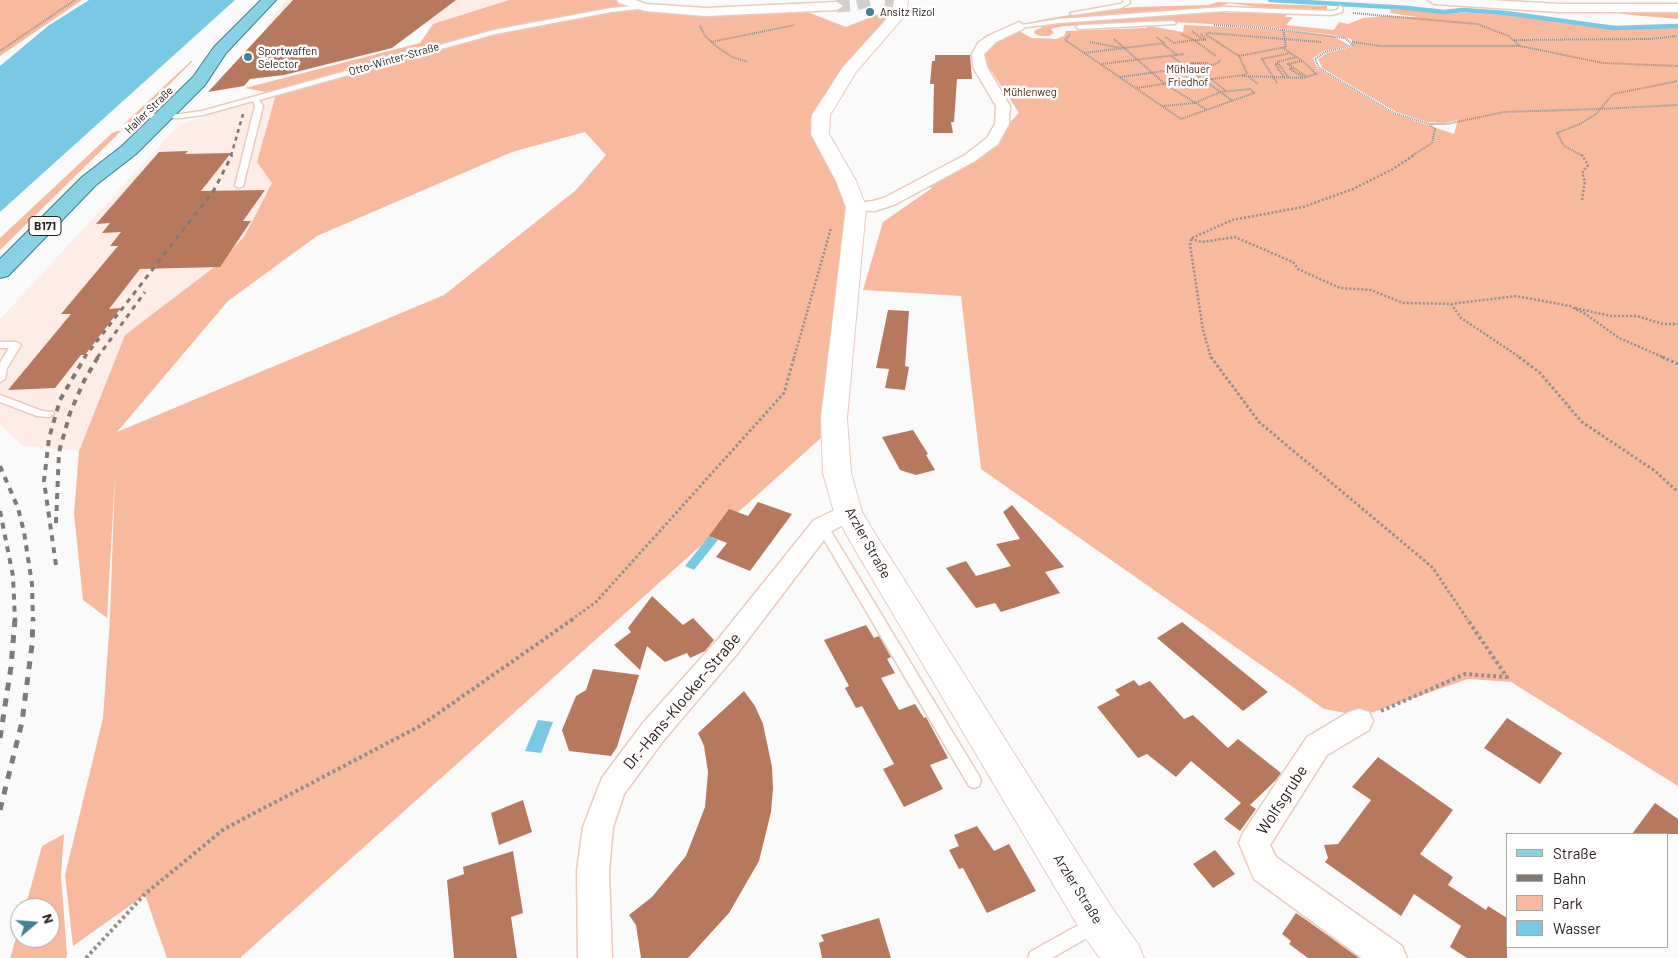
<!DOCTYPE html>
<meta charset="utf-8">
<style>
body{margin:0}
#map{position:relative;width:1678px;height:958px;overflow:hidden;background:#fafafa;font-family:Barlow,sans-serif}
canvas{display:block}
.legend{position:absolute;left:1506px;top:833px;width:162px;height:115px;box-sizing:border-box;background:#fff;border:1px solid #aaa6a4;margin:0;padding:6px 9px;list-style:none;font-size:15px;color:#2b201b}
.legend li{display:flex;align-items:center;gap:10px;height:25px}
.legend b{width:25px;border:1px solid #aaa6a4}
.north{position:absolute;left:10px;top:898px;width:50px;height:50px;box-sizing:border-box;background:#fff;border:1px solid #aaa6a4;border-radius:50%;rotate:72deg;font-size:14px;font-weight:700;line-height:20px;text-align:center;color:#2b201b}
.north::after{content:'';display:block;margin:auto;width:18px;height:22px;background:#428196;clip-path:polygon(50% 0,100% 100%,50% 72%,0 100%)}
</style>
<div id="map">
<canvas width="1678" height="958"></canvas>
<ul class="legend">
<li><b style="height:6px;background:#8ad1e6"></b>Straße</li>
<li><b style="height:6px;background:#807976"></b>Bahn</li>
<li><b style="height:14px;background:#f7ba9f"></b>Park</li>
<li><b style="height:14px;background:#79c9e4"></b>Wasser</li>
</ul>
<div class="north">N</div>
</div>
<script>
const c = document.querySelector('canvas').getContext('2d');
c.lineJoin = 'round';
function fillPath(path, color) { c.fillStyle = color; c.fill(path, 'evenodd'); }
const toPath = rows => new Path2D(rows.map(r => 'M' + r).join(''));
function trace(path, color, width, dash) { c.strokeStyle = color; c.lineWidth = width; c.lineCap = dash ? 'butt' : 'round'; c.setLineDash(dash || []); c.stroke(path); }
function write(font, color, halo, rows, align = 'center') {
  c.font = font + ' Barlow,sans-serif'; c.lineWidth = 5; c.setLineDash([]); c.textBaseline = 'middle'; c.strokeStyle = halo; c.fillStyle = color; for (const [text, x, y, turn = 0] of rows) {
    c.save(); c.translate(x, y); c.rotate((+turn || 0) * Math.PI / 180); c.textAlign = isNaN(turn) ? turn : align; if (halo) c.strokeText(text, 0, 0); c.fillText(text, 0, 0); c.restore();
  }
}
fillPath(toPath([
 [286,0,510,0,433,24,264,28],
 [276,93,258,162,272,183,244,237,213,268,125,335,79,451,23,446,0,425,0,319,179,125]
]), '#fdede6');
fillPath(toPath([
 [0,0,82,0,0,56],
 [509,0,623,0,645,7,611,11,646,9,802,10,846,27,879,14,891,14,810,120,856,207,821,438,240,958,167,958,145,895,73,946,65,875,103,718,110,618,115,475,107,618,83,600,74,514,79,451,125,335,213,268,244,237,272,183,257,162,276,94,245,88,420,43,433,24],
 [585,132,606,155,576,190,444,295,117,432,228,301,317,236,512,152],
 [1218,2,1327,6,1327,10,1263,8,1229,3,1205,12,1287,14,1285,17,1293,17,1286,25,1334,30,1339,22,1348,24,1363,18,1384,16,1418,17,1390,13,1391,9,1509,15,1628,27,1678,27,1678,786,1511,682,1468,679,1362,716,1324,709,981,469,961,296,863,290,883,222,932,188,920,183,986,147,1019,113,988,66,984,54,991,44,1011,33,1019,31,1032,38,1056,39,1064,36,1066,31,1146,28,1149,26,1183,32,1184,25,1270,29,1333,36,1349,45,1324,51,1313,58,1317,68,1392,113,1454,134,1458,120,1445,123,1427,122,1396,112,1322,68,1318,59,1327,53,1354,46,1351,39,1334,35,1269,27,1173,22,1063,26,1051,29,1054,33,1049,36,1041,36,1035,34,1034,31,1041,28,1042,24,1058,20,1028,24,1040,20,1100,10,1136,7,1208,5],
 [1583,9,1678,10,1678,19,1632,15],
 [191,61,193,61,128,125,124,124],
 [117,131,121,131,0,250,0,238,112,133],
 [64,834,61,875,67,955,66,958,10,958,20,924,20,938,50,938,50,908,25,908,42,846]
]), '#f7ba9f');
fillPath(toPath([
 [89,0,235,0,0,212,0,66,48,26],
 [709,536,718,540,694,570,685,566],
 [538,720,553,722,541,753,525,751]
]), '#79c9e4');
trace(toPath([
 [1270,0,1408,8,1444,12,1463,10,1506,13,1614,28,1678,26]
]), '#79c9e4', 4.5);
fillPath(toPath([
 [293,0,456,0,392,48,284,75,250,79,244,86,208,92],
 [935,55,970,55,972,79,957,79,954,122,951,122,953,133,933,133,934,84,930,84,932,61,935,61],
 [188,151,185,154,231,153,201,191,265,190,243,221,251,221,220,267,140,269,109,309,121,308,85,355,81,355,55,388,8,390,71,314,61,314,118,246,110,246,121,232,102,233,110,223,96,224,159,152],
 [888,310,909,311,905,366,909,367,905,390,885,388,889,369,876,368],
 [913,430,928,454,926,455,935,470,916,475,900,470,882,437],
 [758,502,792,514,750,571,716,557,727,543,709,536,729,509,748,516],
 [1012,505,1064,567,1045,572,1060,593,1001,612,995,603,976,608,946,568,966,561,976,576,1011,566,996,544,1020,539,1003,512],
 [652,596,683,625,693,618,714,640,705,651,690,658,687,653,665,662,647,646,640,670,614,645,631,632,628,628],
 [1182,622,1268,692,1243,711,1157,638],
 [866,625,874,638,879,636,891,657,887,659,895,673,881,678,899,710,915,704,924,718,926,717,948,758,930,765,943,789,904,807,883,769,894,764,862,706,856,708,845,688,849,686,824,640],
 [593,669,639,675,617,747,611,756,569,751,562,730,576,696,586,690],
 [1134,680,1139,686,1150,681,1184,719,1193,715,1228,748,1238,739,1281,773,1276,780,1250,805,1256,809,1240,831,1224,819,1241,803,1191,761,1176,777,1147,754,1138,758,1097,707,1120,695,1115,690],
 [744,691,755,706,763,724,772,767,773,788,771,812,759,861,729,913,688,958,641,958,636,925,629,915,652,897,686,856,705,807,708,772,704,746,698,733],
 [1507,718,1562,753,1540,784,1484,748],
 [1378,757,1453,810,1420,854,1453,877,1448,885,1486,910,1488,906,1507,918,1507,958,1467,958,1450,947,1461,926,1414,894,1401,916,1325,862,1328,858,1324,845,1338,844,1371,800,1352,787],
 [523,800,532,832,499,845,491,813],
 [1655,803,1678,819,1678,834,1632,834],
 [977,826,994,851,1009,844,1036,891,987,913,963,868,959,869,949,850,959,846,954,835],
 [1215,850,1235,874,1213,888,1193,864],
 [513,851,523,913,511,917,517,958,454,958,447,880,464,874,463,867],
 [1296,913,1305,919,1359,958,1308,958,1289,944,1291,941,1282,934],
 [879,918,891,958,822,958,819,943,824,941,821,935]
]), '#b7795d');
trace(toPath([
 [885,0,901,1],
 [837,6,852,5,871,0]
]), '#d1cecd', 13, [13, 7]);
const service = toPath([
 [1123,0,1129,0,1130,3,1121,8,1073,15,1070,13,1120,4,1124,2,1123,0],
 [645,5,648,7,647,8,611,12,495,34,259,100,263,106,243,186,239,188,235,186,255,106,253,101,203,115,181,118,144,118,140,116,144,114,181,114,202,111,494,30,611,8,645,5],
 [1340,6,1343,8,1342,12,1332,15,1224,11,1059,23,1019,28,1016,26,1059,19,1224,7,1332,11,1337,10,1340,6],
 [1173,21,1176,23,1175,24,1079,29,1076,27,1079,25,1173,21],
 [0,342,16,342,21,345,7,368,5,379,0,382,0,363,9,348,0,348,0,342],
 [0,395,42,411,53,412,54,414,49,417,37,416,0,402,0,395],
 [822,522,826,523,979,776,981,781,979,786,974,788,969,786,816,526,818,523,822,522],
 [1093,917,1099,919,1101,925,1099,931,1052,958,1028,958,1030,952,1093,917]
]);
const minor = toPath([
 [617,0,635,0,646,4,706,8,837,2,843,6,837,10,706,16,645,11,619,3,617,0],
 [1428,0,1490,0,1559,4,1678,4,1678,12,1559,12,1434,4,1428,0],
 [1019,22,1025,26,1023,29,996,42,984,54,987,67,1010,106,1009,124,998,144,975,161,896,204,875,211,850,210,848,207,850,204,873,201,884,198,965,155,987,138,995,124,996,106,973,67,972,54,978,43,988,36,1019,22],
 [848,504,856,506,860,512,856,518,830,532,737,654,663,741,624,794,613,827,609,871,612,958,578,958,577,871,583,827,602,778,643,723,719,638,814,520,848,504],
 [1359,709,1369,712,1373,721,1369,730,1327,755,1270,845,1276,857,1402,946,1407,958,1362,958,1254,879,1239,843,1243,833,1307,737,1349,712,1359,709]
]);
const secondary = toPath([
 [894,0,908,0,906,14,856,72,830,115,829,134,856,181,866,207,847,418,851,473,862,512,877,537,1112,908,1138,944,1144,958,1100,958,1084,936,857,553,834,512,823,473,821,418,846,207,836,181,811,134,812,115,843,67,892,13,894,0]
]);
const primary = toPath([
 [261,0,276,0,226,53,205,85,136,154,96,185,8,276,0,278,0,259,82,177,122,146,193,77,214,47,261,0]
]);
trace(service, '#e9cbbd', 3);
trace(minor, '#e9cbbd', 3);
trace(secondary, '#e9cbbd', 2);
trace(primary, '#367f94', 2);
trace(toPath([
 [1353,13,1477,24,1509,36,1520,46,1603,63,1678,66],
 [1214,25,1269,28,1345,38,1353,45,1325,52,1315,59,1319,68,1394,113,1429,124,1447,124,1504,112,1600,109,1613,94,1678,81],
 [700,26,705,36,716,46,732,57,748,62],
 [1192,31,1203,40],
 [1201,34,1206,40],
 [1070,35,1065,40,1181,119,1254,93,1250,89,1220,92,1195,103,1163,106],
 [1165,37,1174,43,1194,40,1181,34],
 [1114,39,1165,84,1207,110],
 [1206,40,1194,40,1216,56],
 [1514,40,1650,39,1678,36],
 [711,42,795,25],
 [1090,42,1121,48],
 [1352,42,1381,46,1520,46],
 [1163,44,1177,55],
 [0,51,75,0],
 [1084,53,1165,43,1156,37],
 [1172,56,1187,68],
 [1239,56,1286,47,1283,29],
 [1302,61,1288,64,1307,77],
 [1191,63,1207,63,1211,65,1205,65,1191,63],
 [1101,64,1184,54],
 [1278,64,1275,64,1284,77],
 [1211,65,1218,63,1220,60],
 [1292,68,1290,69,1303,77],
 [1189,70,1191,63,1226,91],
 [1242,76,1303,78,1316,74,1305,63,1283,48],
 [1120,77,1187,68,1233,101],
 [1249,77,1258,84],
 [1289,78,1277,62,1296,57],
 [1203,80,1244,75,1247,73,1239,56,1208,36,1206,34,1208,33,1321,42],
 [1277,83,1262,59,1291,53],
 [1137,88,1201,78],
 [1412,156,1432,143,1435,129,1429,124],
 [1583,156,1564,146,1557,133,1580,124,1596,114,1600,109,1678,105]
]), '#948f8d', 2, [1, 1]);
trace(toPath([
 [1582,200,1585,182,1582,173,1588,165,1582,155],
 [1192,238,1232,220,1303,207,1353,189,1393,169,1414,155],
 [1191,239,1190,245,1203,330,1211,358],
 [1191,239,1202,242,1235,237,1293,262,1298,269,1340,288,1371,290,1403,303,1451,304,1516,296,1570,306,1587,315,1619,338,1665,358],
 [1451,304,1461,318,1521,358],
 [1575,308,1611,316,1637,316,1663,324,1678,324],
 [794,358,831,228]
]), '#948f8d', 2.5, [2, 2]);
trace(toPath([
 [1211,357,1259,422,1432,567,1468,620],
 [1519,357,1540,373,1582,422,1655,471,1678,492],
 [1662,357,1678,364],
 [571,620,596,602,784,393,794,357]
]), '#948f8d', 3, [2.5, 2.5]);
trace(toPath([
 [1381,711,1465,674,1507,677,1467,619],
 [86,958,145,894,224,829,420,726,573,619]
]), '#948f8d', 4, [3, 3]);
fillPath(service, '#fff');
fillPath(minor, '#fff');
fillPath(secondary, '#fff');
fillPath(primary, '#8ad1e6');
trace(toPath([
 [231,156,243,114]
]), '#807976', 2.5, [4, 4]);
trace(toPath([
 [84,358,214,190,232,155],
 [97,358,145,292]
]), '#807976', 3, [5, 5]);
trace(toPath([
 [0,466,18,508,24,532,32,584,33,620],
 [0,511,13,576,15,620],
 [56,523,59,452,70,413,84,381,98,357],
 [56,565,44,481,49,438,60,400,85,357]
]), '#807976', 4, [6, 6]);
trace(toPath([
 [0,738,11,667,15,619],
 [0,810,22,722,32,645,33,619]
]), '#807976', 5, [8, 8]);
for (const [x, y, r, color] of [
 [870,12,5,"#428196"],
 [248,57,5,"#428196"]
]) { const dot = new Path2D(); dot.arc(x, y, r, 0, 2 * Math.PI); c.fillStyle = color; c.fill(dot); trace(dot, '#fff', 2); }
write('11px', '#2b201b', '#fff', [
 ["Ansitz Rizol",880,12],
 ["Sportwaffen",258,51],
 ["Selector",258,64]
], 'left');
write('11px', '#2b201b', '#fff', [
 ["Otto-Winter-Straße",394,59,-16],
 ["Haller Straße",149,110,-44]
]);
write('11px', '#491f0a', '#fff', [
 ["Mühlauer",1188,69],
 ["Friedhof",1188,82],
 ["Mühlenweg",1030,92]
]);
for (const [x, y, w] of [
 [45,226,32]
]) { const box = new Path2D(); box.roundRect(x - w / 2, y - 9.5, w, 19, 4); c.fillStyle = '#fff'; c.fill(box); trace(box, '#2b201b', 1); }
write('bold 12px', '#2b201b', null, [
 ["B171",45,226]
]);
write('14px', '#2b201b', '#fff', [
 ["Arzler Straße",868,543,61],
 ["Arzler Straße",1078,889,58]
]);
write('16px', '#2b201b', '#fff', [
 ["Dr.-Hans-Klocker-Straße",682,701,-50],
 ["Wolfsgrube",1282,800,-57]
]);
</script>
